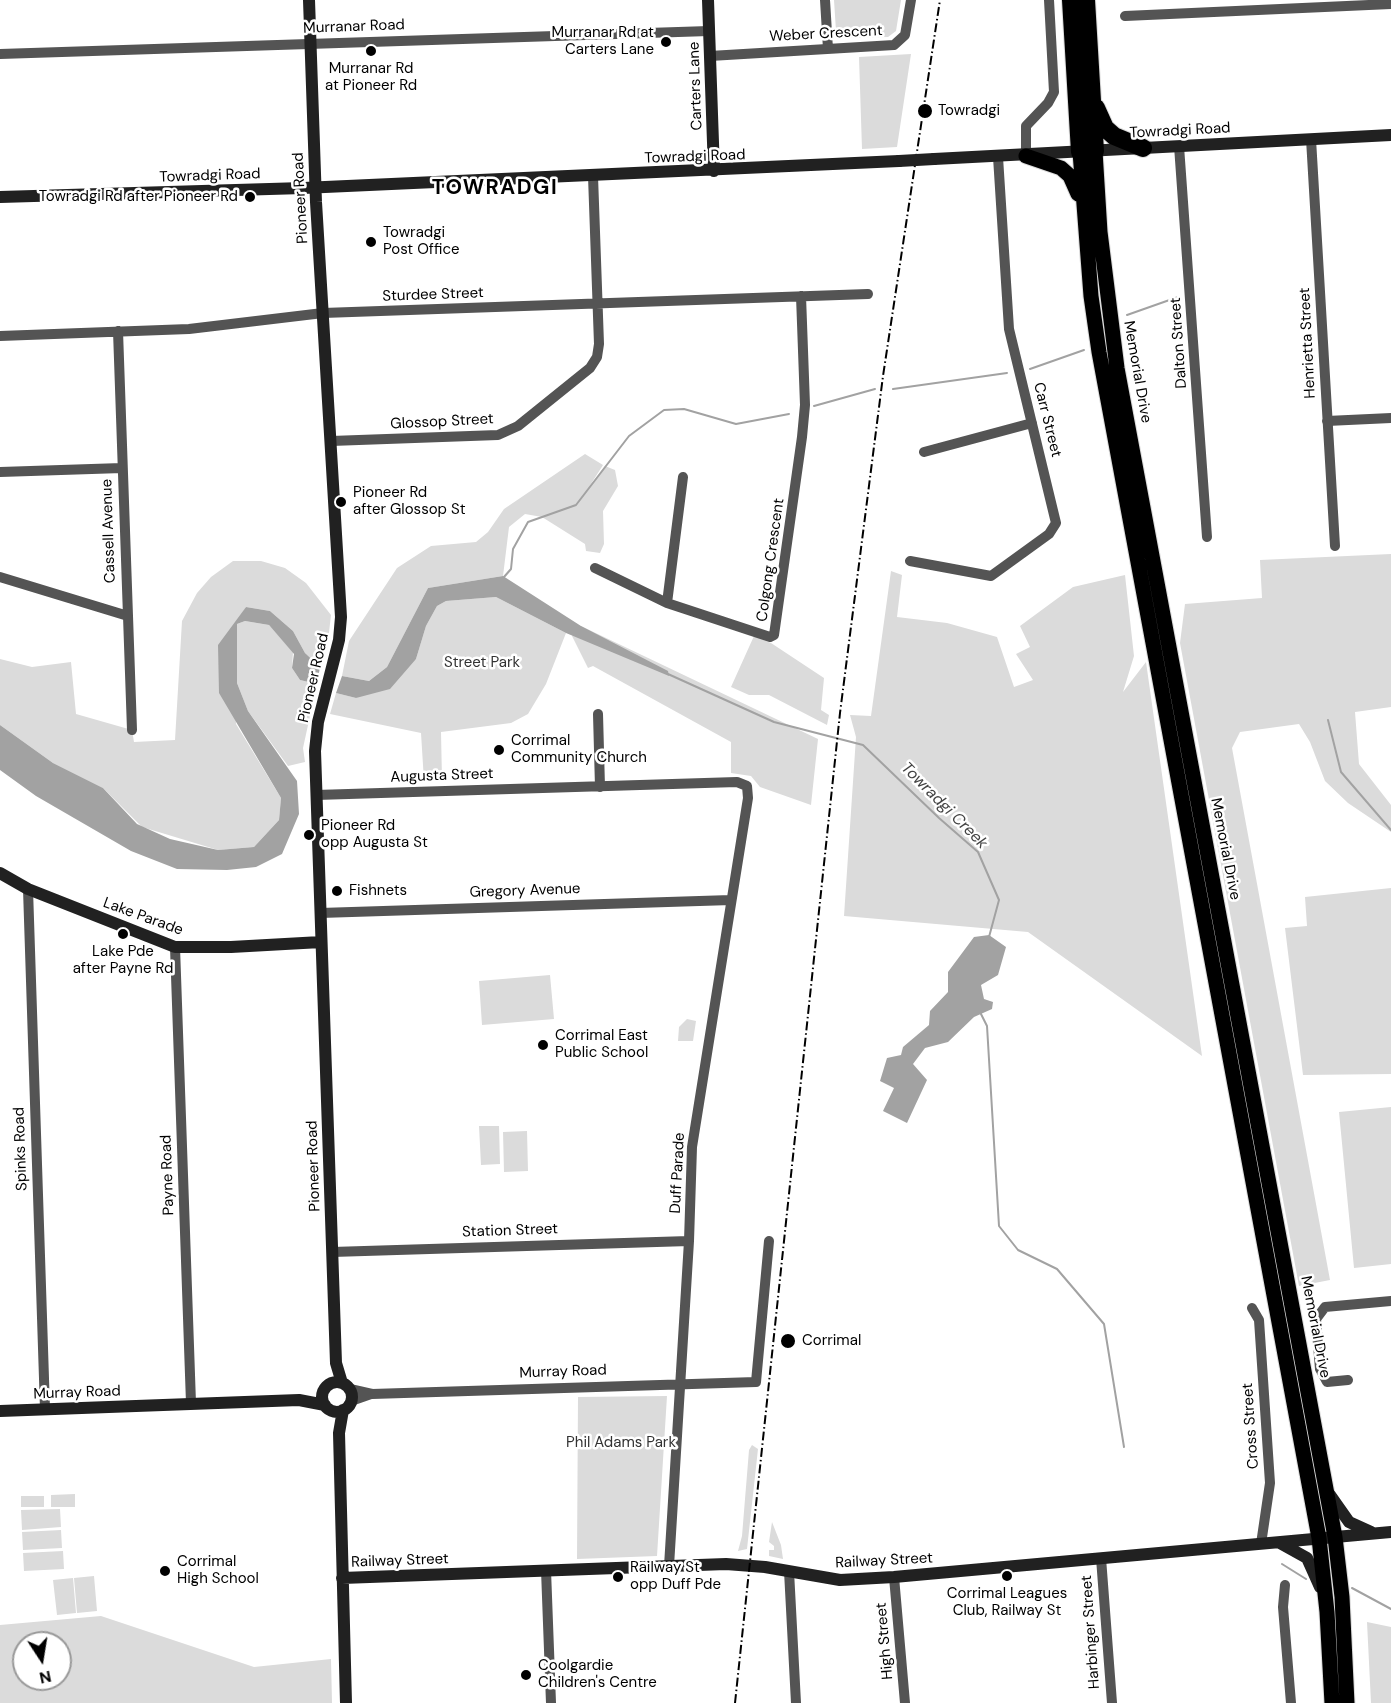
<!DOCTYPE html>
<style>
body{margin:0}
#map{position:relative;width:1391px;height:1703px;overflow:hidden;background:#fff;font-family:"DM Sans",sans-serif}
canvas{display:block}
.north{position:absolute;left:12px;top:1631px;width:60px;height:60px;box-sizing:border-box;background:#fff;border:2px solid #999;border-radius:50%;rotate:168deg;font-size:16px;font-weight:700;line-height:24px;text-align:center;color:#000}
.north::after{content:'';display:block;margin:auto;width:21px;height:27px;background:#000;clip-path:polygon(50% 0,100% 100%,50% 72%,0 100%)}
</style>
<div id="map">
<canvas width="1391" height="1703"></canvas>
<div class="north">N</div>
</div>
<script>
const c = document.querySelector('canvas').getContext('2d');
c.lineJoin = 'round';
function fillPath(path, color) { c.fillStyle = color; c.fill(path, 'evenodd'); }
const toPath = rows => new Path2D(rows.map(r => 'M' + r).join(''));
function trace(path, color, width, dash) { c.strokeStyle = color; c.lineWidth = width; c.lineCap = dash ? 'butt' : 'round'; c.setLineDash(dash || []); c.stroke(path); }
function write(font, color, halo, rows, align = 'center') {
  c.font = font + ' "DM Sans",sans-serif'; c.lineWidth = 5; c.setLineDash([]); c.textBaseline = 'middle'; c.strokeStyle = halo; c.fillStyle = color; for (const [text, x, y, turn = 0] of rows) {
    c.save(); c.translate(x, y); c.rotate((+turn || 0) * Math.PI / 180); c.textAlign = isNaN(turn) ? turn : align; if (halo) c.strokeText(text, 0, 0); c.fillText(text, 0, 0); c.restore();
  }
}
fillPath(toPath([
 [834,0,901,0,896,31,888,37,841,38,836,31],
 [911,54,897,147,862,149,859,57],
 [585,454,603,465,589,487,605,466,615,470,618,486,603,511,604,544,600,553,586,551,585,544,542,517,525,514,509,527,503,576,428,588,387,667,369,681,342,676,349,641,397,568,431,546,476,542,488,532,504,509],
 [1391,554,1391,707,1355,712,1359,764,1391,805,1391,832,1348,803,1325,781,1310,742,1299,724,1240,732,1232,748,1330,1280,1299,1286,1180,643,1185,604,1262,598,1260,560],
 [233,561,261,561,285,568,306,583,331,615,327,650,322,657,320,667,305,653,293,631,270,611,246,607,235,625,236,724,281,798,279,820,254,847,218,850,142,827,103,788,53,763,0,725,0,659,32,667,71,662,76,714,132,730,134,742,175,740,182,621,197,593,211,577],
 [891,571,902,575,897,617,947,623,997,637,1014,687,1033,680,1016,654,1030,647,1020,626,1073,587,1125,575,1134,656,1123,692,1146,662,1202,1056,1028,932,844,916,856,737,850,715,871,716],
 [496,597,566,633,546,684,528,714,511,723,441,732,442,780,424,781,421,733,330,714,336,693,356,698,416,659,426,626,437,606,446,601],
 [245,621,269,625,293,652,292,668,300,680,317,684,303,748,305,762,288,766,248,711,237,683,237,624],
 [581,626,818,739,811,805,760,787,751,776,731,773,731,742,593,666,588,668,572,636],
 [754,636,771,643,824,678,821,710,829,715,827,725,769,695,749,695,731,687],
 [1391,888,1391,1074,1303,1075,1285,928,1307,926,1305,897],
 [550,975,554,1019,482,1025,479,981],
 [687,1019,696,1021,693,1041,678,1041,679,1027],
 [1391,1107,1391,1264,1354,1268,1339,1112],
 [479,1126,499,1126,500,1164,481,1165],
 [527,1131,528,1171,504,1172,503,1132],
 [667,1396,657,1556,577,1559,578,1397],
 [752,1445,758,1449,747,1549,738,1551,742,1536,749,1450],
 [75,1494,75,1507,51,1507,51,1495],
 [21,1496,44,1496,44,1507,21,1507],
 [60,1509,61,1527,22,1530,21,1510],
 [772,1522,781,1545,783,1559,769,1556,769,1550,774,1550,774,1546,769,1542],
 [61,1530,62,1548,23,1550,22,1532],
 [63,1551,64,1569,24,1571,23,1553],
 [94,1576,97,1611,77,1613,74,1578],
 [73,1578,76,1613,57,1615,53,1580],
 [101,1616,254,1667,331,1659,332,1703,0,1703,0,1625],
 [24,1643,60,1643,60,1679,24,1679],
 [1367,1622,1391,1627,1391,1703,1371,1703]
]), '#dbdbdb');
fillPath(toPath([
 [503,576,581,626,668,671,669,676,566,633,496,597,446,601,437,606,426,626,416,659,390,689,356,698,336,693,342,676,369,681,387,667,428,588],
 [246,607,270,611,293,631,305,653,320,667,317,684,300,680,292,668,294,654,269,625,245,621,237,624,237,683,248,711,297,781,299,814,282,854,256,867,227,870,177,869,131,851,36,796,0,770,0,725,53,763,103,788,137,824,170,839,218,850,254,847,279,820,281,798,219,693,218,645],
 [989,935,1006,947,998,975,981,985,984,999,993,1002,992,1009,974,1017,948,1042,925,1048,913,1064,927,1080,907,1123,883,1111,894,1088,880,1081,887,1058,901,1055,903,1047,929,1025,930,1011,948,992,948,972,974,937]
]), '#a2a2a2');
trace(toPath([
 [1127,315,1178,297],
 [1030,369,1084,350],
 [893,389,1007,373],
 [814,406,875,389],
 [504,577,511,569,513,549,528,522,576,505,629,436,664,410,684,409,736,424,789,414],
 [668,674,774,722,863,745,939,818,978,852,999,900,989,937],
 [1328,720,1341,772,1391,830],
 [980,1012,987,1026,999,1226,1018,1250,1057,1269,1104,1324,1124,1447],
 [1282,1564,1306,1579],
 [1352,1588,1391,1609]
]), '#a2a2a2', 2);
const primary = toPath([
 [1095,151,1100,232,1117,368,1335,1537,1342,1597,1347,1703],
 [1080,152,1091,296,1099,352,1319,1538,1327,1612,1332,1703],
 [1026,156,1061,168,1070,176,1078,194]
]);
const highway = toPath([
 [1071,0,1080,152],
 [1086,0,1095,151],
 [1096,108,1105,128,1114,136,1143,148]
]);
trace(primary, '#dbdbdb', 17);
trace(highway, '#dbdbdb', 20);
trace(toPath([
 [825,0,828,49],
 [1125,16,1391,4],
 [0,54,709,31],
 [710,56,894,45,905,35,911,0],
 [1311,139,1335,546],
 [1179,146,1207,537],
 [1026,156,1026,126,1048,103,1054,92,1049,0],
 [118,331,132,730],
 [0,336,189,329,323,313,868,294],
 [1327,421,1391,418],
 [331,441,498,435,518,426,590,368,597,357,599,344,593,176],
 [924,452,1032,423],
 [0,472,122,468],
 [910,561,991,576,1049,534,1056,523,1009,329,998,157],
 [595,568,667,603,770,637,774,635,802,437,805,405,801,296],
 [0,577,128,616],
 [667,603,683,477],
 [598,714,600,787],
 [316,795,737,782,747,786,748,798,692,1147,689,1241,669,1566],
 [28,889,45,1409],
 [320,913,731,900],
 [175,947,191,1403],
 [332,1252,689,1241],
 [1252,1308,1259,1320,1270,1483,1261,1544],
 [1348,1380,1327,1382,1320,1369,1316,1319,1325,1307,1391,1301],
 [350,1389,372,1394,756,1382,769,1241],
 [351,1401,371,1394],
 [1101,1558,1112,1703],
 [546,1570,551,1703],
 [789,1571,796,1703],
 [894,1577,905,1703],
 [1285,1585,1283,1607,1291,1703]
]), '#545454', 10);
trace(toPath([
 [309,0,316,202,341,617,339,640,318,722,315,751,336,1363,342,1383],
 [708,0,714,171],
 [934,159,1391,135],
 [0,197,303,188,899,161],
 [0,873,28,889,175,947,231,947,321,942],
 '322 1397a15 15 0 1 1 30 0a15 15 0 1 1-30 0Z',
 [343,1410,339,1433,346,1703],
 [0,1411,299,1400,325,1405],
 [1330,1495,1349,1522,1371,1532],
 [1280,1543,1307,1558,1320,1587],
 [342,1578,726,1564,765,1567,840,1580,894,1577,1391,1532]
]), '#212121', 12);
trace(primary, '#000', 15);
trace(highway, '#000', 18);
trace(toPath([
 [735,1703,840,713,883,376,940,0]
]), '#000', 2, [9, 3, 1.5, 3]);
trace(toPath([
 [899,161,934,159]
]), '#212121', 12);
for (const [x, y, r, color] of [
 [666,42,6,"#000"],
 [371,51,6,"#000"],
 [925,111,8,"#000"],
 [250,197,6,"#000"],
 [371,242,6,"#000"],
 [341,502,6,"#000"],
 [499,750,6,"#000"],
 [309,835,6,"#000"],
 [337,891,6,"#000"],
 [123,934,6,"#000"],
 [543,1045,6,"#000"],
 [788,1341,8,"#000"],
 [165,1571,6,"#000"],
 [1007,1576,6,"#000"],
 [618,1577,6,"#000"],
 [526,1675,6,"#000"]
]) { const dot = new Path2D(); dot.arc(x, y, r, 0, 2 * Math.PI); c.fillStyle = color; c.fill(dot); trace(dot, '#fff', 2); }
write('15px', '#000', '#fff', [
 ["Murranar Road",354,27,-2],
 ["Weber Crescent",826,34,-3],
 ["Carters Lane",696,86,-92],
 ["Towradgi Road",1180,131,-3],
 ["Towradgi Road",695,157,-2],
 ["Towradgi Road",210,176,-2],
 ["Pioneer Road",301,198,-93],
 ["Sturdee Street",433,295,-2],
 ["Dalton Street",1179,343,-94],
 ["Henrietta Street",1308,343,-93],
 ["Memorial Drive",1137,372,80],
 ["Carr Street",1047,420,76],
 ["Glossop Street",442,422,-3],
 ["Cassell Avenue",109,531,-92],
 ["Colgong Crescent",771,560,-82],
 ["Pioneer Road",314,678,-77],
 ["Augusta Street",442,776,-2],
 ["Memorial Drive",1225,849,79],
 ["Gregory Avenue",525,891,-2],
 ["Lake Parade",143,917,20],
 ["Spinks Road",21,1149,-92],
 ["Pioneer Road",314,1166,-92],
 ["Duff Parade",678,1173,-87],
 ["Payne Road",168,1175,-92],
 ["Station Street",510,1231,-2],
 ["Memorial Drive",1315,1327,79],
 ["Murray Road",563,1372,-2],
 ["Murray Road",77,1393,-2],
 ["Cross Street",1251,1426,-94],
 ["Railway Street",400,1561,-2],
 ["Railway Street",884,1561,-3],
 ["Harbinger Street",1091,1632,-94],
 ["High Street",885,1641,-95]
]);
write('15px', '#000', '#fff', [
 ["Murranar Rd at",654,33,"right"],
 ["Carters Lane",654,50,"right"],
 ["Murranar Rd",371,69,"center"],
 ["at Pioneer Rd",371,86,"center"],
 ["Towradgi",938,111],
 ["Towradgi Rd after Pioneer Rd",238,197,"right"],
 ["Towradgi",383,233],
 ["Post Office",383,250],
 ["Pioneer Rd",353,493],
 ["after Glossop St",353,510],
 ["Corrimal",511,741],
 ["Community Church",511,758],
 ["Pioneer Rd",321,826],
 ["opp Augusta St",321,843],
 ["Fishnets",349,891],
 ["Lake Pde",123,952,"center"],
 ["after Payne Rd",123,969,"center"],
 ["Corrimal East",555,1036],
 ["Public School",555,1053],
 ["Corrimal",802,1341],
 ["Corrimal",177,1562],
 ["High School",177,1579],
 ["Railway St",630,1568],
 ["opp Duff Pde",630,1585],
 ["Corrimal Leagues",1007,1594,"center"],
 ["Club, Railway St",1007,1611,"center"],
 ["Coolgardie",538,1666],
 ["Children's Centre",538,1683]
], 'left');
write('15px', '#323232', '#fff', [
 ["Street Park",482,663],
 ["Phil Adams Park",621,1443]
]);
write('italic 16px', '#434343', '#fff', [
 ["Towradgi Creek",944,806,45]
]);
c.letterSpacing = '1.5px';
write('bold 21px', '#000', '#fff', [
 ["TOWRADGI",495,188]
]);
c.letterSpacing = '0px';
</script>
